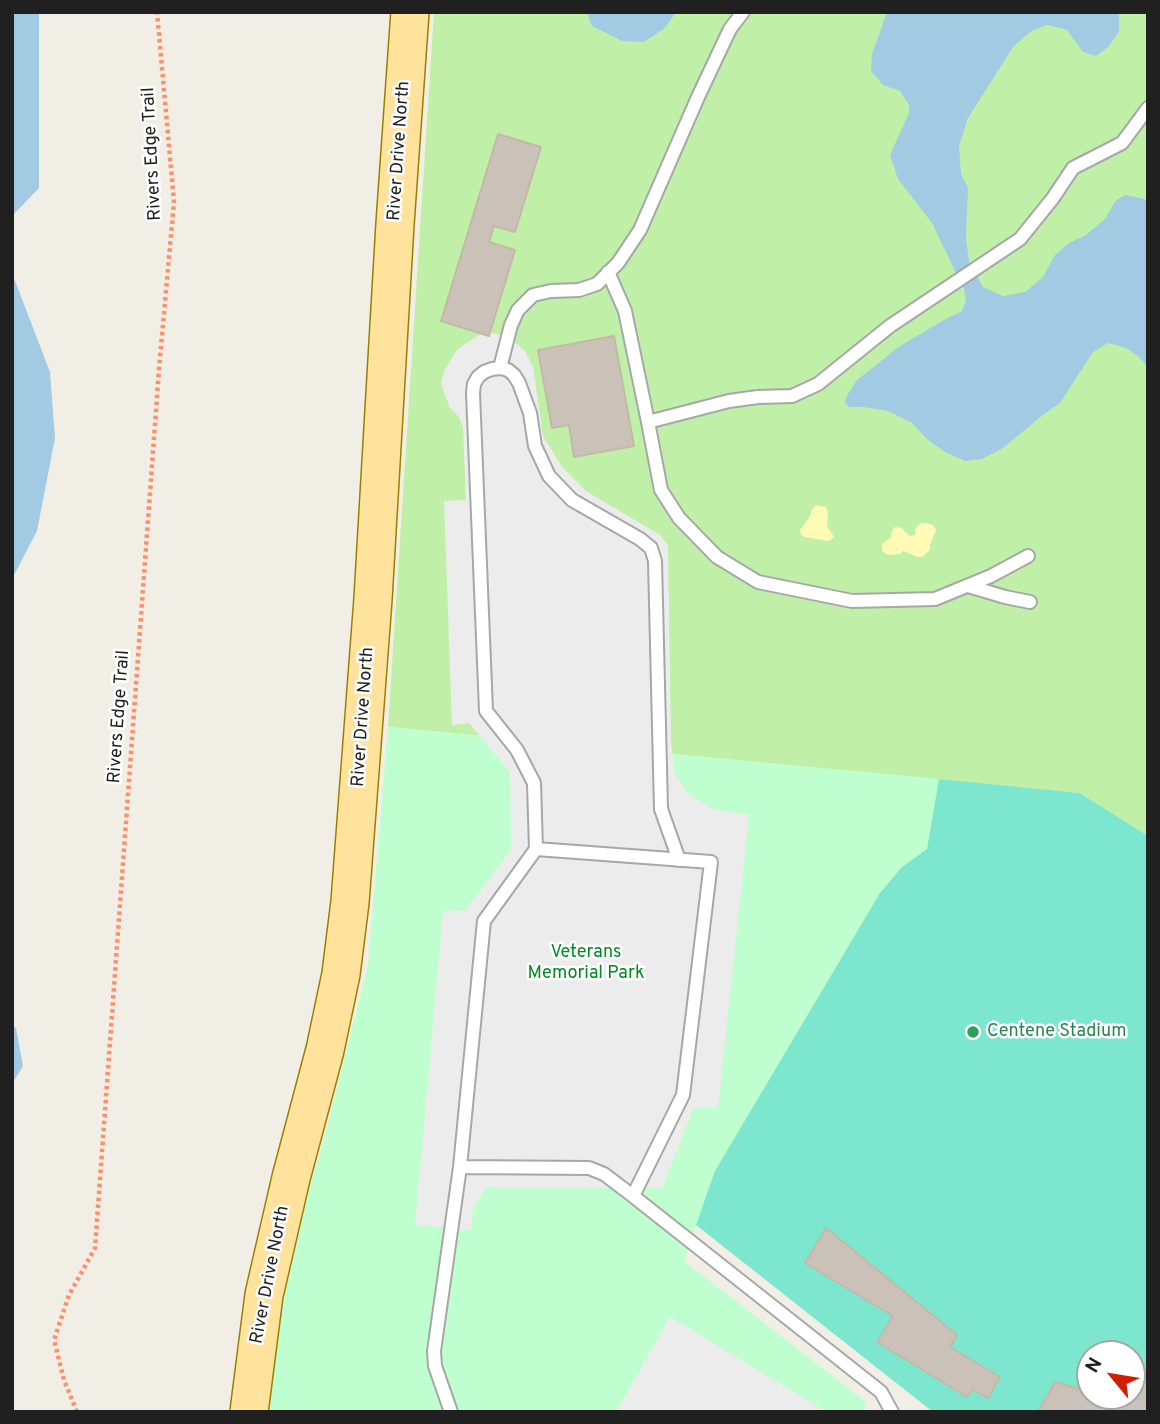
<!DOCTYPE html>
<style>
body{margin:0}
#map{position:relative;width:1160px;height:1424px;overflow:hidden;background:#f1efe5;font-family:Overpass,sans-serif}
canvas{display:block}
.frame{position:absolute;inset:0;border:14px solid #202020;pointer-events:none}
.north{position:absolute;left:1076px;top:1340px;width:70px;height:70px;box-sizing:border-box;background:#fff;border:2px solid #a6a6a6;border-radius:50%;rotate:300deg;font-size:19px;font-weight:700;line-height:28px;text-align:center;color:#202020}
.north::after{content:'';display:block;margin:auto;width:24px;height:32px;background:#d01f00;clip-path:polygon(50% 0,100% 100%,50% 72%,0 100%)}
</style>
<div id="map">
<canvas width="1160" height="1424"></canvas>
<div class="frame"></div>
<div class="north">N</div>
</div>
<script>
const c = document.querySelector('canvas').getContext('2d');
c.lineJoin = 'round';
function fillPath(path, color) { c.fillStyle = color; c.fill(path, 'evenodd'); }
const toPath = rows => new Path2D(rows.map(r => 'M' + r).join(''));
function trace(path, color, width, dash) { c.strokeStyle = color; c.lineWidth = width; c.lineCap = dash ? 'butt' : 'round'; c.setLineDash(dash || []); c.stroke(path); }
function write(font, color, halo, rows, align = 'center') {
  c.font = font + ' Overpass,sans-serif'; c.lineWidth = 5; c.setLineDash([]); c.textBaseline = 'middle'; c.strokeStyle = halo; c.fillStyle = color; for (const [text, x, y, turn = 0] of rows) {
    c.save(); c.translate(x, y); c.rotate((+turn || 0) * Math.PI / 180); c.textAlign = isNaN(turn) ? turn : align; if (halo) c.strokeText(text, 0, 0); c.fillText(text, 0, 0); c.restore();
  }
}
fillPath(toPath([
 [434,12,1148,12,1148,836,1080,793,388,727]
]), '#c0f0a7');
fillPath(toPath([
 [816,505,826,507,828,514,827,526,834,537,829,541,804,537,801,534,800,530,809,518,813,508],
 [920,523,926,523,933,525,936,530,930,545,930,550,922,557,918,557,903,551,900,554,888,555,882,551,882,544,891,537,892,531,895,527,901,528,910,536,915,535,915,530]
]), '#fffbb6');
fillPath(toPath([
 [388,727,939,779,927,849,902,867,715,1171,684,1261,865,1401,866,1412,267,1412,269,1373,289,1261,329,1119,368,965]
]), '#bffece');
fillPath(toPath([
 [939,779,1080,793,1148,836,1148,1412,933,1412,696,1225,715,1171,880,893,902,867,927,849],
 [1090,1354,1132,1354,1132,1396,1090,1396]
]), '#7ce7ce');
fillPath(toPath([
 [484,332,497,334,511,339,525,351,533,367,543,436,562,467,586,491,650,529,660,535,668,545,671,743,675,774,690,796,714,809,749,815,718,1108,694,1107,662,1188,486,1187,473,1208,471,1230,415,1225,443,911,466,910,511,849,510,772,469,723,452,725,444,501,466,500,463,427,459,417,450,408,441,384,445,369,457,350,472,339],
 [670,1317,827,1412,616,1412]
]), '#ececec');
fillPath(toPath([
 [12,12,39,12,39,188,12,216],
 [676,12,665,28,644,42,622,41,592,26,587,13],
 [887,12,1119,12,1119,32,1108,47,1096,56,1083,52,1067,30,1047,25,1030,32,1013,47,968,118,959,146,961,174,968,188,966,238,969,261,983,287,1003,296,1025,292,1043,277,1055,255,1069,243,1086,235,1105,219,1116,200,1126,195,1148,200,1148,367,1138,356,1126,348,1108,343,1093,352,1060,403,1044,414,1003,448,982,459,965,461,945,452,928,440,912,423,888,411,863,407,849,407,845,403,846,397,857,380,900,346,944,320,962,311,966,300,964,289,932,223,898,179,890,155,909,113,909,105,900,91,883,85,871,71,872,54],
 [12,273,50,372,55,438,37,531,12,579],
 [12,1025,16,1028,23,1066,12,1084]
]), '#a2cae3');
const building = toPath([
 [498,134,541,147,515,232,494,226,489,242,515,250,489,336,441,321,498,134],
 [614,336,634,446,574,457,569,425,552,428,538,350,614,336],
 [826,1228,957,1335,950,1347,1000,1377,988,1398,972,1389,967,1397,877,1342,893,1316,805,1263,826,1228],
 [1148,1379,1148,1412,1038,1412,1055,1382,1090,1392,1090,1396,1132,1396,1132,1386,1145,1382,1148,1379]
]);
fillPath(building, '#cac2b8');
trace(building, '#c4b8a6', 2);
const lane = toPath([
 [608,272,625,311,648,422,729,401,758,397,792,396,818,384,890,326,1020,239,1053,198,1073,168,1122,143,1148,108],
 [500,368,511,325,518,310,533,295,551,291,579,290,597,284,618,263,640,230,698,97,730,29,743,12],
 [648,422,661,490,679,518,717,557,758,582,852,601,935,599,991,576,1028,556],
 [968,586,1005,597,1030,602],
 [536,849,534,783,517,750,486,711,473,393,474,384,478,377,484,372,492,369,500,368,508,370,514,375,519,383,530,413,535,446,549,476,572,500,640,539,651,548,655,561,661,809,679,860],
 [633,1196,881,1392,892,1412],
 [451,1412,435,1366,434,1351,460,1167,484,921,536,849,711,862,683,1095,633,1196,604,1174,589,1168,460,1167]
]);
const primary = toPath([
 [249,1412,264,1295,291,1178,325,1050,341,974,350,902,373,599,395,224,410,12]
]);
trace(lane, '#a7a7a7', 16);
trace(primary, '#9c7f00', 40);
trace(toPath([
 [77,1412,64,1380,54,1340,69,1295,95,1248,159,369,174,202,157,12]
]), '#ff8e69', 4.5, [3.5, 3.5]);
trace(lane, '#fff', 12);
trace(primary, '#ffe39d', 37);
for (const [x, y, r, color] of [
 [973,1032,7,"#2e9e5b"]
]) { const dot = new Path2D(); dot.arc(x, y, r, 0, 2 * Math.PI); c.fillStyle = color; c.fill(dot); trace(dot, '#fff', 2.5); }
write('18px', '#202020', '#fff', [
 ["River Drive North",400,151,-86],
 ["Rivers Edge Trail",153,154,-93],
 ["Rivers Edge Trail",120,717,-86],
 ["River Drive North",364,717,-86],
 ["River Drive North",271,1275,-79]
]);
write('18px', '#018a21', '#fff', [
 ["Veterans",586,953],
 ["Memorial Park",586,974]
]);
write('18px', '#27864d', '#fff', [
 ["Centene Stadium",987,1032]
], 'left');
</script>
